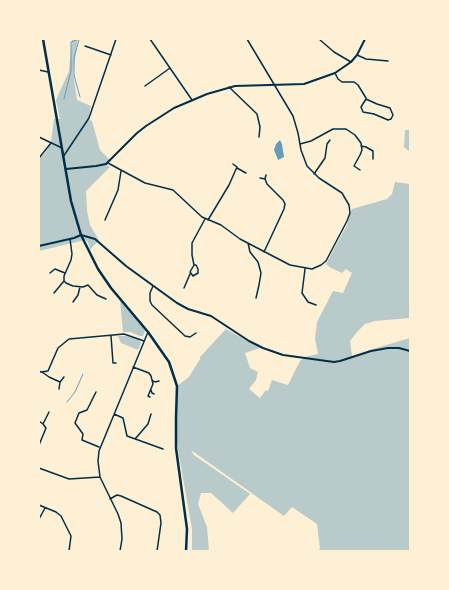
<!DOCTYPE html>
<style>
body{margin:0}
#map{position:relative;width:449px;height:590px;overflow:hidden;background:#fdf0d5;font-family:"Nunito Sans",sans-serif}
canvas{display:block}
.frame{position:absolute;inset:0;border:40px solid #fdf0d5;pointer-events:none}
</style>
<div id="map">
<canvas width="449" height="590"></canvas>
<div class="frame"></div>
</div>
<script>
const c = document.querySelector('canvas').getContext('2d');
c.lineJoin = 'round';
function fillPath(path, color) { c.fillStyle = color; c.fill(path, 'evenodd'); }
const toPath = rows => new Path2D(rows.map(r => 'M' + r).join(''));
function trace(path, color, width, dash) { c.strokeStyle = color; c.lineWidth = width; c.lineCap = dash ? 'butt' : 'round'; c.setLineDash(dash || []); c.stroke(path); }
fillPath(toPath([
 [72,39,78,39,73,72,77,100,91,106,89,115,89,120,92,121,100,150,110,160,107,165,110,167,86,191,87,211,90,225,99,240,90,250,88,242,85,240,39,251,39,159,46,152,51,141,54,119,60,119,56,100,69,71],
 [405,130,410,130,410,152,404,147],
 [395,182,410,184,410,318,375,321,365,324,357,332,350,341,352,356,376,348,410,338,410,551,316,551,320,549,317,524,292,507,284,516,191,450,194,455,250,494,233,513,211,493,201,493,198,504,207,527,209,551,192,551,192,529,177,444,177,386,189,377,200,359,200,357,226,329,260,348,245,353,250,368,258,372,256,380,249,389,260,398,266,390,268,391,272,380,288,385,300,361,305,357,318,354,315,339,317,322,333,291,343,293,352,273,346,269,342,273,331,268,326,264,347,225,352,209,387,199,392,194],
 [120,300,144,329,145,331,143,336,140,336,130,332,123,332],
 [118,336,127,336,139,340,141,343,138,350,121,343]
]), '#b9caca');
fillPath(toPath([
 [280,140,282,144,284,157,278,160,274,150,276,144]
]), '#669bbc');
trace(toPath([
 [79,40,74,58,74,75,80,97],
 [64,99,71,71,71,42,79,39],
 [67,402,75,392,83,374]
]), '#669bbc', 1);
trace(toPath([
 [150,39,192,100],
 [319,39,334,52,351,62],
 [85,46,111,55],
 [357,55,366,59,388,61],
 [39,70,48,72],
 [335,73,338,79,342,82,354,82,358,85,366,98],
 [145,86,170,68],
 [229,87,257,114,260,127,259,137],
 [366,99,377,104,390,108,393,115,391,119,388,120,374,114,363,112,361,107,366,99],
 [39,137,62,148],
 [300,144,311,141,333,129,346,129,355,135,361,143,362,150,360,155,354,166,360,170],
 [361,146,366,147,373,151,373,159],
 [63,157,89,118,116,39],
 [39,158,51,143],
 [108,163,145,183,173,190,202,217,221,225,240,239,290,265,312,269,321,265,326,261,347,221,350,213,349,205,342,193,319,178,307,166,301,150,298,133,293,116,247,39],
 [237,168,246,173],
 [314,174,325,158,327,144,330,140],
 [260,178,265,179],
 [105,220,118,190,121,171],
 [208,220,229,185,237,167,233,164],
 [70,239,72,254,71,260,64,276,64,281,66,283,73,286,83,287,88,285,97,295,106,299],
 [248,243,250,252,258,262,261,273,259,285,256,298],
 [264,252,284,209,285,204,283,200,267,184,265,179,266,175],
 [194,265,196,265,198,269,198,273,193,276,190,272,194,265,192,255,192,243,205,219],
 [305,269,302,293,308,302,316,305],
 [50,273,55,269,65,273],
 [153,286,150,293,150,301,152,305,185,336,190,337,196,333],
 [184,288,190,274],
 [54,293,64,281],
 [73,302,78,295,80,287],
 [111,336,113,363,116,363],
 [133,367,149,373,151,376,153,384,148,396,150,397],
 [39,371,41,372,48,371,58,348,69,339,124,334,144,341],
 [42,372,49,377,60,382,64,377],
 [152,380,155,382,159,381],
 [59,389,60,382],
 [151,390,152,393,154,394],
 [96,392,87,410,79,413,75,423,83,434,82,440,99,447],
 [114,414,123,418,127,436,163,449],
 [39,421,43,424,46,428,39,445],
 [43,424,49,412],
 [135,439,148,424,151,414],
 [39,468,69,479,100,477],
 [110,499,117,495,121,496,157,512,160,515,161,523,157,551],
 [39,505,56,512,61,516,71,536,69,551],
 [39,519,45,508],
 [120,551,122,539,121,523,118,514,100,477,98,461,99,451,148,332]
]), '#003049', 1.5);
trace(toPath([
 [66,169,96,166,106,164,137,133,146,126,174,108,207,94,235,86,304,84,335,73,351,62,357,55,365,39],
 [39,246,74,238,81,235,95,239,126,266,177,303,188,309,211,316,249,341,263,348,283,355,334,362,340,361,371,351,388,348,399,348,410,351]
]), '#003049', 2);
trace(toPath([
 [43,39,71,201,81,235,98,269,111,288,148,332,169,362,177,386,176,418,176,448,187,529,186,551]
]), '#003049', 2.5);
</script>
